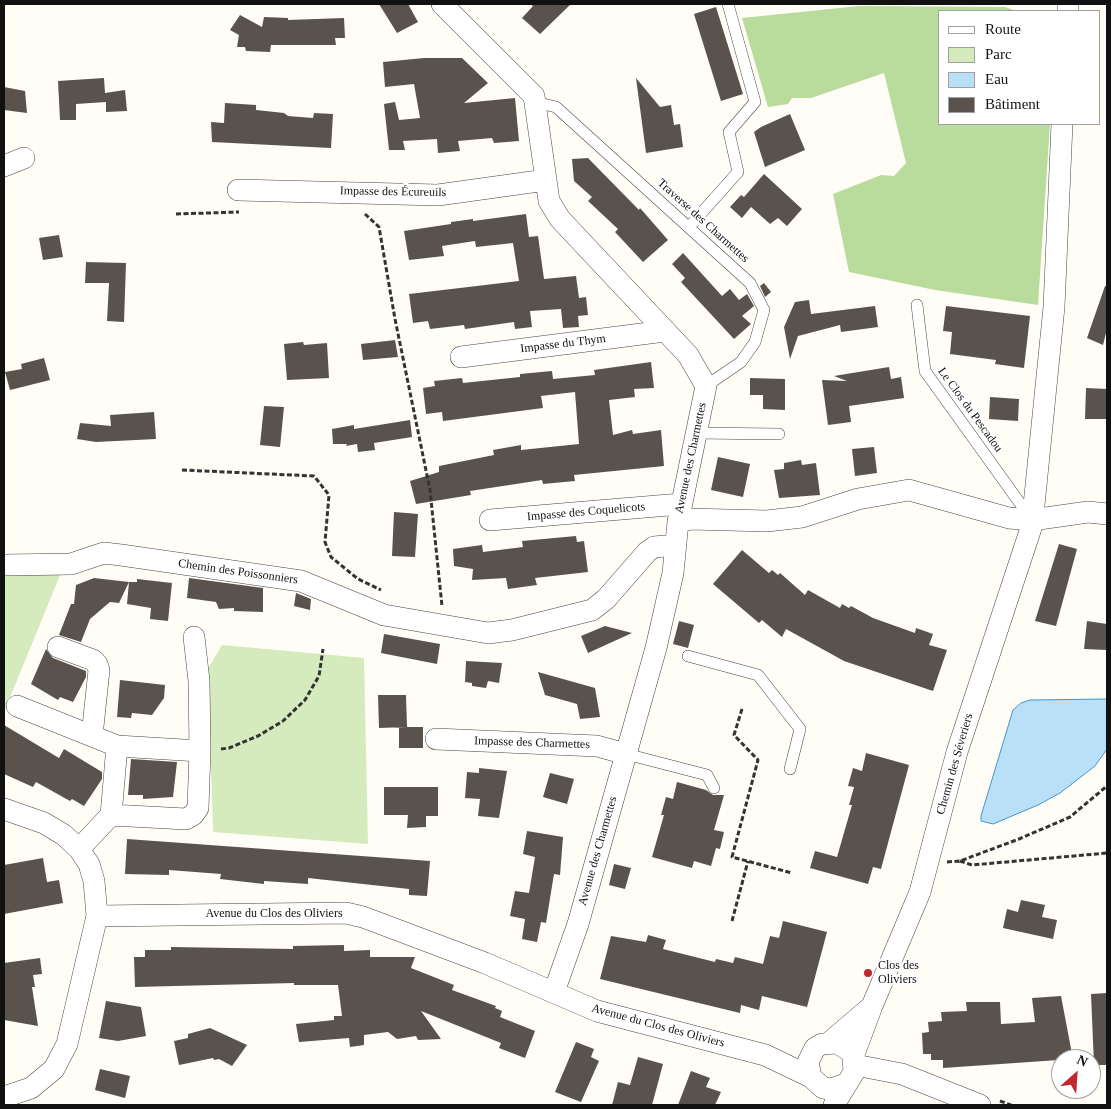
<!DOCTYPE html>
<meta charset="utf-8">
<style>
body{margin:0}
#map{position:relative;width:1111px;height:1109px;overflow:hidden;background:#fffdf5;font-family:"Times New Roman",serif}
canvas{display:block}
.frame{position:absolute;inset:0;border:5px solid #111;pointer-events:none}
.legend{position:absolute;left:938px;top:10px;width:162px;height:115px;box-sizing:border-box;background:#fff;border:1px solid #a0a0a0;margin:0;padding:6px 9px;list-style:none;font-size:15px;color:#111}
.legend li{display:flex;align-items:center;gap:10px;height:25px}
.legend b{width:25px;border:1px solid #a0a0a0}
.north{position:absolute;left:1051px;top:1049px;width:50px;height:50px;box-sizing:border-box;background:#fff;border:1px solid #a0a0a0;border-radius:50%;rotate:26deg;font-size:14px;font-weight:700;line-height:20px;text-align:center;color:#111}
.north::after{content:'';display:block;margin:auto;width:18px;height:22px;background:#c4262e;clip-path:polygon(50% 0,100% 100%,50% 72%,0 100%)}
</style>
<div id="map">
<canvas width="1111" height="1109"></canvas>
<div class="frame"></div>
<ul class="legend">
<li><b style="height:6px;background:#fff"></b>Route</li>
<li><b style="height:14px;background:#d5ebbd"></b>Parc</li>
<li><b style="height:14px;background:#b9e0f7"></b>Eau</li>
<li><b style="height:14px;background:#5a524d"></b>Bâtiment</li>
</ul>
<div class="north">N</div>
</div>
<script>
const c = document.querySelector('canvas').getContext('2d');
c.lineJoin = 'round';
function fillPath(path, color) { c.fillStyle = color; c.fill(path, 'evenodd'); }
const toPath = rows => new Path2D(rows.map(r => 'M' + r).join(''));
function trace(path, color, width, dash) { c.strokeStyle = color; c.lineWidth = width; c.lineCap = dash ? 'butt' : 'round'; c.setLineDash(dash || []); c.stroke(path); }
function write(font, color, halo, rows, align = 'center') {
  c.font = font + ' "Times New Roman",serif'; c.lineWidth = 5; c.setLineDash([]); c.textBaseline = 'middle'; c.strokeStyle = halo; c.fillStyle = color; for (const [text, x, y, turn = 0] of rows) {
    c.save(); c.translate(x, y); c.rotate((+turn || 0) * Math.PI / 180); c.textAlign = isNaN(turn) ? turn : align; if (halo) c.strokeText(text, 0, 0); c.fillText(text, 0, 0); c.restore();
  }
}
fillPath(toPath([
 [63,568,4,712,4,569],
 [222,645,364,658,368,844,213,832,208,669]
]), '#d5ebbd');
fillPath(toPath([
 [859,6,1005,7,1017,11,940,11,940,124,1050,124,1038,305,935,290,849,272,833,194,881,175,894,176,906,163,884,73,811,98,792,98,788,104,768,107,742,18]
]), '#b9dc9c');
const water = toPath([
 [1107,699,1107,749,1095,766,1060,793,1038,805,993,824,981,821,981,816,1013,710,1021,703,1030,700,1107,699]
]);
fillPath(water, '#b9e0f7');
trace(water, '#3f96cf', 1);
fillPath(toPath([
 [379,4,408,4,418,22,397,33],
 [530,4,571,4,540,34,522,18,533,6],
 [716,7,743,94,721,101,694,14],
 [240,15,262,27,264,17,288,18,288,20,344,18,345,38,335,38,336,45,271,45,270,52,246,51,245,47,237,47,239,35,230,30],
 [424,58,462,58,488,83,464,103,515,98,519,141,494,143,492,138,458,141,460,151,438,153,437,139,403,141,405,150,389,150,384,104,395,102,399,120,420,118,414,84,385,87,383,62],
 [104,78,105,93,125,90,127,111,106,112,106,102,76,104,76,120,60,120,58,81],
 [636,78,660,107,671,105,674,125,680,124,683,147,646,153],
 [4,87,25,91,27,113,4,110],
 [225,103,256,105,256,110,284,113,288,116,313,118,314,113,333,114,331,148,212,142,211,122,224,123],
 [790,114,805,150,765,167,754,132,761,127],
 [588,158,639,210,640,208,668,240,643,262,615,232,618,229,588,201,592,197,574,181,572,159],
 [764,174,802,209,787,226,778,218,770,224,751,207,742,218,730,207,741,195,744,197],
 [526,214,529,237,538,236,544,279,576,276,579,298,586,297,588,315,578,316,579,327,563,328,561,309,530,311,532,327,515,329,514,322,465,329,464,325,430,329,428,321,413,323,409,294,519,281,513,243,476,247,475,241,442,246,444,256,409,260,404,231,451,224,451,222,473,219,473,221],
 [59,235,63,257,43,260,39,238],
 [683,253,722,296,730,289,739,300,747,294,754,306,742,316,751,324,734,339,681,282,685,278,672,264],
 [86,262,126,263,124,322,107,321,109,283,85,283],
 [764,283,771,292,765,297,760,286],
 [1105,286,1107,286,1107,329,1103,345,1087,338],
 [809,300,811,314,875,306,878,327,841,332,840,325,798,336,790,359,784,327,795,302],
 [946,306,1030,316,1024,368,995,364,996,360,950,354,952,332,943,331],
 [395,340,398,357,363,360,361,344],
 [303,342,304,345,327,343,329,378,287,380,284,344],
 [44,358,50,380,10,390,5,372,22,369,21,364],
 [651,362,654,388,634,389,635,397,609,400,613,435,632,430,633,434,661,430,664,466,574,475,575,481,543,484,542,480,470,491,471,495,416,504,410,481,439,472,439,466,494,455,493,450,521,445,521,450,579,444,575,392,541,396,543,408,443,421,442,412,426,414,423,388,435,386,434,381,462,378,463,383,520,377,520,374,552,371,553,379,595,375,594,370],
 [889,367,891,379,901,377,904,398,849,406,851,422,828,425,822,380,847,381,834,376],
 [750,378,785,379,785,410,763,409,763,395,750,395],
 [1086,388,1107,389,1107,419,1085,419],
 [990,397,1019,399,1018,421,989,419],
 [264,406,284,407,280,447,260,445],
 [154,412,156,439,96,442,77,439,80,423,111,426,110,415],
 [410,420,412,437,374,443,375,450,358,452,357,444,346,446,347,444,333,444,332,429,354,425,354,429],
 [874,447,877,473,855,476,852,449],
 [718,457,750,464,743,497,711,490],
 [801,460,802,465,816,463,820,495,779,498,774,470,784,469,784,463],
 [394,512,418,514,415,557,392,556],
 [576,536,577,542,584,541,588,572,535,578,537,585,508,589,506,578,472,580,473,569,454,566,453,549,482,545,483,552,523,547,522,541],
 [1059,544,1077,549,1056,626,1035,621],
 [742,550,769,573,772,570,778,575,780,573,805,595,808,590,840,608,842,604,849,608,851,606,873,618,915,633,916,628,933,634,929,645,947,650,933,691,844,661,786,629,782,637,762,620,759,623,713,584],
 [94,578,129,582,119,603,110,602,90,619,81,642,59,635,71,604,74,604,76,585],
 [189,578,263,588,263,612,234,611,234,608,219,609,216,602,187,598],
 [137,579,172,583,168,621,150,619,151,608,127,604,129,582,137,582],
 [296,593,311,599,310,610,294,606],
 [679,621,694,625,688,648,673,644],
 [1087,621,1107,624,1107,650,1084,649],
 [605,626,632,633,588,653,581,636],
 [384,634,440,644,437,664,381,653],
 [46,649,53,658,86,671,86,677,73,702,60,697,58,700,31,684],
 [466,661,502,663,499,683,488,681,486,688,472,686,472,683,465,682],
 [538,672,595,688,600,717,580,719,577,704,545,695],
 [120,680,165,685,164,698,152,715,132,713,131,718,117,717],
 [378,695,406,695,407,727,379,728],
 [4,725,59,758,64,749,102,772,102,779,84,806,72,799,70,801,36,782,33,787,4,774],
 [399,727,423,727,423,748,399,748],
 [866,753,909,765,881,869,873,867,868,884,810,868,815,851,837,857,852,805,849,805,854,787,848,786,853,768,862,771],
 [131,759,177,762,173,797,143,799,143,795,128,795],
 [479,768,507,771,499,818,478,816,480,799,465,798,467,772,479,773],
 [550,773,574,779,567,804,543,797],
 [677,782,706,790,713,795,724,795,714,830,724,832,720,849,716,848,711,866,694,861,692,868,652,857,664,815,661,815,666,797,673,799],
 [384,787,438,787,438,816,426,816,426,827,407,828,408,815,384,815],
 [527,831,563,837,560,875,554,874,546,923,541,922,537,942,522,939,525,919,510,916,515,891,529,893,535,857,523,854],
 [127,839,430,861,427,896,409,895,409,889,308,878,308,884,264,881,264,884,220,879,221,874,169,870,169,875,125,874],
 [43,858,47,882,59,880,63,903,4,914,4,865],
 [614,864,631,868,625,889,609,885],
 [1021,900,1045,905,1042,917,1057,920,1053,939,1003,928,1007,909,1018,912],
 [783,921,827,932,807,1007,762,996,759,1010,741,1005,740,1013,600,979,611,936,646,942,648,935,666,940,663,949,715,962,716,959,733,963,735,957,763,964,770,936,779,938],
 [344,945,344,951,370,950,370,957,415,957,411,968,454,985,452,990,496,1006,495,1008,502,1011,500,1017,535,1031,525,1058,499,1048,501,1043,421,1011,441,1039,418,1040,416,1036,397,1039,388,1032,364,1035,364,1045,350,1047,349,1038,299,1042,296,1024,334,1020,334,1016,342,1016,338,985,294,985,294,983,135,987,134,957,145,957,145,950,171,950,171,947,293,949,293,946],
 [40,958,42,974,33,975,35,987,32,987,38,1026,4,1020,4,963],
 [1107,993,1107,1065,1094,1065,1091,994],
 [1061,996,1073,1059,943,1068,943,1060,931,1060,931,1054,923,1054,922,1033,929,1032,928,1022,942,1021,941,1012,967,1011,966,1002,1000,1002,1001,1024,1035,1022,1032,998],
 [106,1001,141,1007,146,1036,118,1041,99,1038],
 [210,1028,247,1045,232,1066,219,1059,214,1060,213,1058,179,1065,174,1041,188,1038,188,1034],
 [576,1042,594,1049,591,1057,599,1061,581,1102,555,1092],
 [638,1057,663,1064,652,1105,612,1105,618,1082,630,1085],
 [100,1069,130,1076,125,1098,95,1090],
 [691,1071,710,1078,706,1087,721,1092,715,1105,678,1105]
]), '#5a524d');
const lane = toPath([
 [535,102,556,107,750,283,764,310,755,342,741,362,706,386],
 [689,227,738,172,729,132,755,102,728,4],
 [917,305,925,371,1032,520],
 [696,433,779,434],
 [688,656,758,675,800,729,790,769],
 [626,754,707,775,714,788]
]);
const street = toPath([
 [442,4,534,96,549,201,560,219,688,355,706,386,678,522,673,573,656,648,578,924,554,992],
 [1068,11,1068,4],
 [4,166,24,158],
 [238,190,438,195,546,180],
 [461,357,665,331],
 [490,520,681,504],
 [678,522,690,519,767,521,802,517,858,499,909,490,1009,518,1032,520,1088,512,1107,514],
 [4,565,71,564,104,553,121,555,301,581,384,615,488,633,512,630,592,610,606,599,647,552,654,547,676,545],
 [58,647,93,660,97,664,99,670,92,736],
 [17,706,117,746,111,815,79,849],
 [436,739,597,746,626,754],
 [117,746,200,751,199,681,194,637],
 [4,809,44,823,64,835,79,849,89,864,94,881,97,916,67,1044,54,1069,31,1088,4,1097],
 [111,815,186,819,193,815,198,808,200,751],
 [97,916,346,913,363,917,485,963,597,1011,765,1055,811,1077],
 [830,1042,872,1006],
 [853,1057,872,1006,920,892,957,752,1032,525,1054,307,1062,124],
 [855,1065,902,1074,980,1105],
 [834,1105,854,1072,853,1057,850,1051,837,1043,822,1044,815,1048,808,1062,811,1077,823,1088,831,1089,846,1084]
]);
trace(lane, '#444', 12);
trace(street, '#444', 22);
trace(toPath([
 [176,214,239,212],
 [365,214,379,227,395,319,430,490,442,606],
 [182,470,314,476,329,495,325,542,331,557,358,579,381,590],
 [742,709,734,735,758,760,732,857,792,873],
 [221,749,229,748,258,736,283,721,305,700,319,676,323,649],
 [960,861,972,865,1107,853],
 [947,862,960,861,1019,839,1070,817,1107,786],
 [732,921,748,861],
 [1000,1101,1011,1105]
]), '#333', 3, [5, 2.5]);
trace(lane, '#fff', 11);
trace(street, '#fff', 21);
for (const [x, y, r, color] of [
 [868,973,5,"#c4262e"]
]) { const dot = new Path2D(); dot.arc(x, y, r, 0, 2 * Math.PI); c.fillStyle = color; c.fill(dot); trace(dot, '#fff', 2); }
write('12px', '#111', '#fff', [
 ["Impasse des Écureuils",393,192,1],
 ["Traverse des Charmettes",703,221,42],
 ["Impasse du Thym",563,344,-7],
 ["Le Clos du Pescadou",970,410,54],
 ["Avenue des Charmettes",691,458,-78],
 ["Impasse des Coquelicots",586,512,-5],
 ["Chemin des Poissonniers",238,572,8],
 ["Impasse des Charmettes",532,743,2],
 ["Chemin des Séveriers",955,764,-74],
 ["Avenue des Charmettes",598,851,-74],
 ["Avenue du Clos des Oliviers",274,914],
 ["Avenue du Clos des Oliviers",658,1026,15]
]);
write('12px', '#111', '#fff', [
 ["Clos des",878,966],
 ["Oliviers",878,980]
], 'left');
</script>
